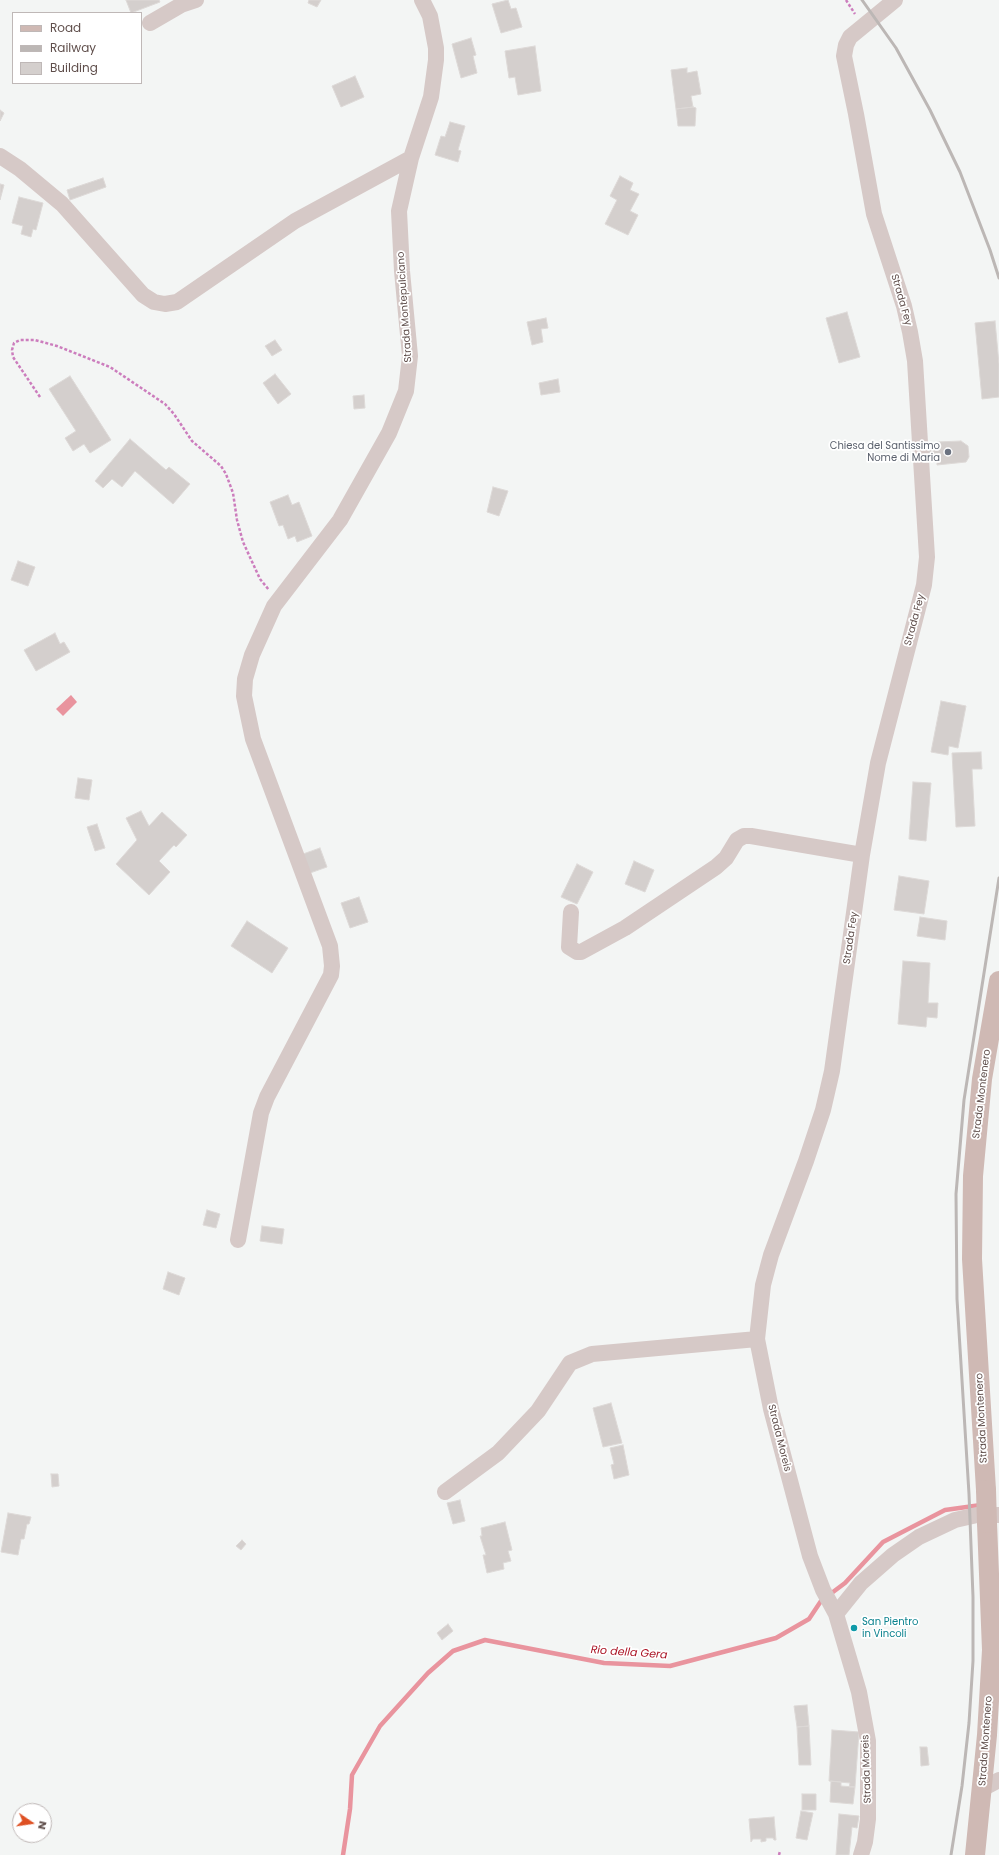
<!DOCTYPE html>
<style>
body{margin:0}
#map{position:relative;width:999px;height:1855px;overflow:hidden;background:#f3f5f4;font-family:Poppins,sans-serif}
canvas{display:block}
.legend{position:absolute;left:12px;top:12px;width:130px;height:72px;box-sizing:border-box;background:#fff;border:1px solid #bfb8b7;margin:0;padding:5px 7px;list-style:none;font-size:12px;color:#5f4e4b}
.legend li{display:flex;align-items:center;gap:8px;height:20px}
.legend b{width:20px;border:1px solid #bfb8b7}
.north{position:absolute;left:12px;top:1803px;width:40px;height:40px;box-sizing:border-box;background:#fff;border:1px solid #bfb8b7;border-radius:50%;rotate:103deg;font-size:11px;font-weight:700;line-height:16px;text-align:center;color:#5f4e4b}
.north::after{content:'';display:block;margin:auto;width:14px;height:18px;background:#de5023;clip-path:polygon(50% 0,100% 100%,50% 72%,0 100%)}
</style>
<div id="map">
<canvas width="999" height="1855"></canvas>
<ul class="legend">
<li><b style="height:5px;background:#cfb9b4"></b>Road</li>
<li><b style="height:5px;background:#bcb7b5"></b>Railway</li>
<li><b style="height:11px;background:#d4cfcd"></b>Building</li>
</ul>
<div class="north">N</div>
</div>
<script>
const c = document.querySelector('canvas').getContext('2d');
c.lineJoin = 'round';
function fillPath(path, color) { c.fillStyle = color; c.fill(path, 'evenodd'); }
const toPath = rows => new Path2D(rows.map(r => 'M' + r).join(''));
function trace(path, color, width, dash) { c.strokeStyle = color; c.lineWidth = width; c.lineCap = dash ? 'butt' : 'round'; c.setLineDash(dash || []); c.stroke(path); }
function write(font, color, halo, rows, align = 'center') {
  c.font = font + ' Poppins,sans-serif'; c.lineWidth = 3.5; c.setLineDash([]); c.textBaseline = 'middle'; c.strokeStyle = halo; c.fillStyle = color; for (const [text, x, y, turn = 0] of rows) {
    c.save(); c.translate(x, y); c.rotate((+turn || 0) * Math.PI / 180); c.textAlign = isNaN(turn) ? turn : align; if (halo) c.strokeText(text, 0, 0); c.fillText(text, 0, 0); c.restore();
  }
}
fillPath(toPath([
 [71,695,77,702,63,716,56,709]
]), '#e9949e');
trace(toPath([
 [343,1855,350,1809,352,1775,380,1726,428,1673,453,1651,485,1640,604,1663,670,1666,776,1638,809,1619,821,1601,845,1583,883,1542,945,1510,981,1505]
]), '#e9949e', 4.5);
const building = toPath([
 [126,0,159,0,160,2,131,13,126,0],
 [309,0,321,0,317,7,308,3,309,0],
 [508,0,511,9,516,8,522,27,501,33,492,4,508,0],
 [471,38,476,55,473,56,477,73,461,78,452,44,471,38],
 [535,46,541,91,518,95,515,77,509,78,505,51,535,46],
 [687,68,687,73,697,71,701,94,691,96,693,107,676,109,671,70,687,68],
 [355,76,364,97,341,107,332,86,355,76],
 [693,107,696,108,695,126,678,126,676,109,693,107],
 [0,110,4,113,0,121,0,110],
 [450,122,465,126,458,150,461,151,458,162,435,155,441,136,445,137,450,122],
 [620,176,633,183,630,190,639,194,630,211,638,215,628,235,605,224,617,200,610,196,620,176],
 [103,178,106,187,70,200,67,190,103,178],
 [0,184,4,185,0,200,0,184],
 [19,197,43,203,36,230,33,229,31,237,21,234,23,226,12,223,19,197],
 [847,312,860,357,839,363,826,318,847,312],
 [546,318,548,328,541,329,543,342,532,345,527,322,546,318],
 [995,321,999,364,999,397,982,399,975,323,995,321],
 [275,340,282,350,272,356,265,346,275,340],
 [275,374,291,394,278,404,263,383,275,374],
 [70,376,111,440,90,453,84,444,73,451,65,438,76,431,49,389,70,376],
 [558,379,560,392,541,395,539,383,558,379],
 [364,395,365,408,354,409,353,396,364,395],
 [130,439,166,470,169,467,190,484,173,504,135,471,122,487,112,479,103,488,95,481,130,439],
 [961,441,968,446,969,457,966,462,937,465,937,457,927,458,926,447,937,447,937,442,961,441],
 [493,487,508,491,499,516,487,512,493,487],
 [288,495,292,505,299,502,312,536,297,542,295,536,288,539,283,525,279,526,270,502,288,495],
 [18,561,35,567,28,586,11,580,18,561],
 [55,633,60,644,64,642,70,652,36,671,24,650,55,633],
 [941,701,966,706,958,748,949,746,948,755,931,752,941,701],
 [981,752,982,769,972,769,975,826,956,827,952,753,981,752],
 [78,778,92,780,89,800,75,798,78,778],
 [913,782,931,783,926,841,909,839,913,782],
 [141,811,149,826,162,812,187,835,176,847,174,845,159,861,170,872,149,895,116,864,137,840,126,818,141,811],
 [97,824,105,848,95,851,87,827,97,824],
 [320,848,327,867,310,873,303,854,320,848],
 [634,861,654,870,645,892,625,884,634,861],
 [577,864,593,872,577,904,561,897,577,864],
 [899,876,929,881,924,914,894,910,899,876],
 [359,897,368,922,350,928,341,903,359,897],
 [920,917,947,921,945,940,917,936,920,917],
 [247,921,288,948,272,973,231,946,247,921],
 [903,961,930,963,928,1003,938,1003,937,1018,927,1017,926,1027,898,1024,903,961],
 [207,1210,220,1214,216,1228,203,1225,207,1210],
 [262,1226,284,1229,282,1244,260,1241,262,1226],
 [168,1272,185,1278,179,1295,163,1289,168,1272],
 [611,1403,622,1443,603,1447,593,1408,611,1403],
 [623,1445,629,1475,614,1479,611,1465,614,1464,610,1448,623,1445],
 [51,1474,58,1474,59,1486,52,1487,51,1474],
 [460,1500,465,1521,453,1524,447,1503,460,1500],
 [8,1513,31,1517,29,1524,27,1524,24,1539,21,1539,18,1555,1,1552,8,1513],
 [505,1522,512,1550,508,1551,511,1561,503,1563,504,1569,487,1573,483,1555,486,1555,480,1536,482,1536,481,1528,505,1522],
 [242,1540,246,1544,241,1550,236,1546,242,1540],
 [448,1624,453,1631,442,1640,437,1633,448,1624],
 [807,1705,809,1726,797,1727,794,1706,807,1705],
 [809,1726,811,1765,799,1765,797,1727,809,1726],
 [832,1730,859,1732,855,1787,849,1787,850,1783,829,1781,832,1730],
 [920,1747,927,1747,929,1765,921,1766,920,1747],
 [831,1781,841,1782,841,1786,855,1787,853,1804,830,1802,831,1781],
 [802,1794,816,1794,816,1810,802,1810,802,1794],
 [801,1811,813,1813,807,1840,796,1838,801,1811],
 [839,1814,859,1816,857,1828,852,1827,849,1855,836,1855,839,1814],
 [774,1817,776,1840,774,1840,773,1838,766,1838,766,1841,761,1842,761,1839,753,1839,751,1842,749,1819,774,1817]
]);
fillPath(building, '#d4cfcd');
trace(building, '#ddd9d7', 1);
trace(toPath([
 [846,0,855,14],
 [40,397,13,357,12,350,14,343,20,340,35,340,57,346,110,367,165,404,174,414,192,441,221,466,226,474,233,493,237,520,243,542,260,579,269,590],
 [779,1855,780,1851]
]), '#cc7dbd', 2.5, [3, 2]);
trace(toPath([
 [150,23,181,5,196,0],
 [0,156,20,169,62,204,143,295,154,302,165,304,177,302,295,221,411,158],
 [571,912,569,947,577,952,581,952,625,928,716,867,726,858,737,840,744,836,751,836,862,855],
 [238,1240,261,1113,267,1097,331,975,332,966,330,946,253,739,244,696,245,679,252,655,274,606,340,520,389,433,406,391,410,356,402,271,399,211,411,158,431,97,436,60,436,48,430,16,422,0],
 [445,1492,498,1453,538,1411,570,1363,592,1354,757,1339],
 [836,1614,861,1583,893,1555,919,1537,955,1520,977,1515,999,1515],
 [982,1789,999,1780],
 [861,1855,865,1842,868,1819,868,1741,859,1692,836,1614,823,1590,810,1556,771,1409,757,1339,763,1285,771,1255,806,1161,823,1110,832,1071,862,855,878,763,924,585,927,557,915,361,910,332,904,306,874,214,856,114,844,56,846,45,850,37,895,0]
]), '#d6c9c7', 16);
trace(toPath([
 [986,1490,972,1259,973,1176,982,1079,999,981],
 [975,1855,987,1735,992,1650,987,1523]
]), '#cfb9b4', 20);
trace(toPath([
 [862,0,896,48,930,110,960,172,990,250,999,278],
 [951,1855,962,1786,969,1723,973,1661,973,1597,969,1494,957,1299,956,1194,964,1100,999,878]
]), '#bcb7b5', 3);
trace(toPath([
 [986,1490,987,1523]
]), '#cfb9b4', 20);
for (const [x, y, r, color] of [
 [948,452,4,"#6b7280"],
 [854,1628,4,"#0f9aa8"]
]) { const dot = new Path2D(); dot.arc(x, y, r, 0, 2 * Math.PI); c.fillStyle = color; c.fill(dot); trace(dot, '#fff', 1.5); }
write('10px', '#5f4e4b', '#fff', [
 ["Strada Fey",901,300,74],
 ["Strada Montepulciano",405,307,-94],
 ["Strada Fey",915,620,-75],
 ["Strada Fey",851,938,-82],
 ["Strada Montenero",982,1094,-83],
 ["Strada Montenero",982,1418,-93],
 ["Strada Moreis",779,1438,76],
 ["Strada Montenero",986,1741,-86],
 ["Strada Moreis",867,1769,-92]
]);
write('10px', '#5b616d', '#fff', [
 ["Chiesa del Santissimo",940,446],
 ["Nome di Maria",940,458]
], 'right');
write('10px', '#0d838f', '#fff', [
 ["San Pientro",862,1622],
 ["in Vincoli",862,1634]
], 'left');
write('italic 11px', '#aa1324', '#fff', [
 ["Rio della Gera",629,1653,4]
]);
</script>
